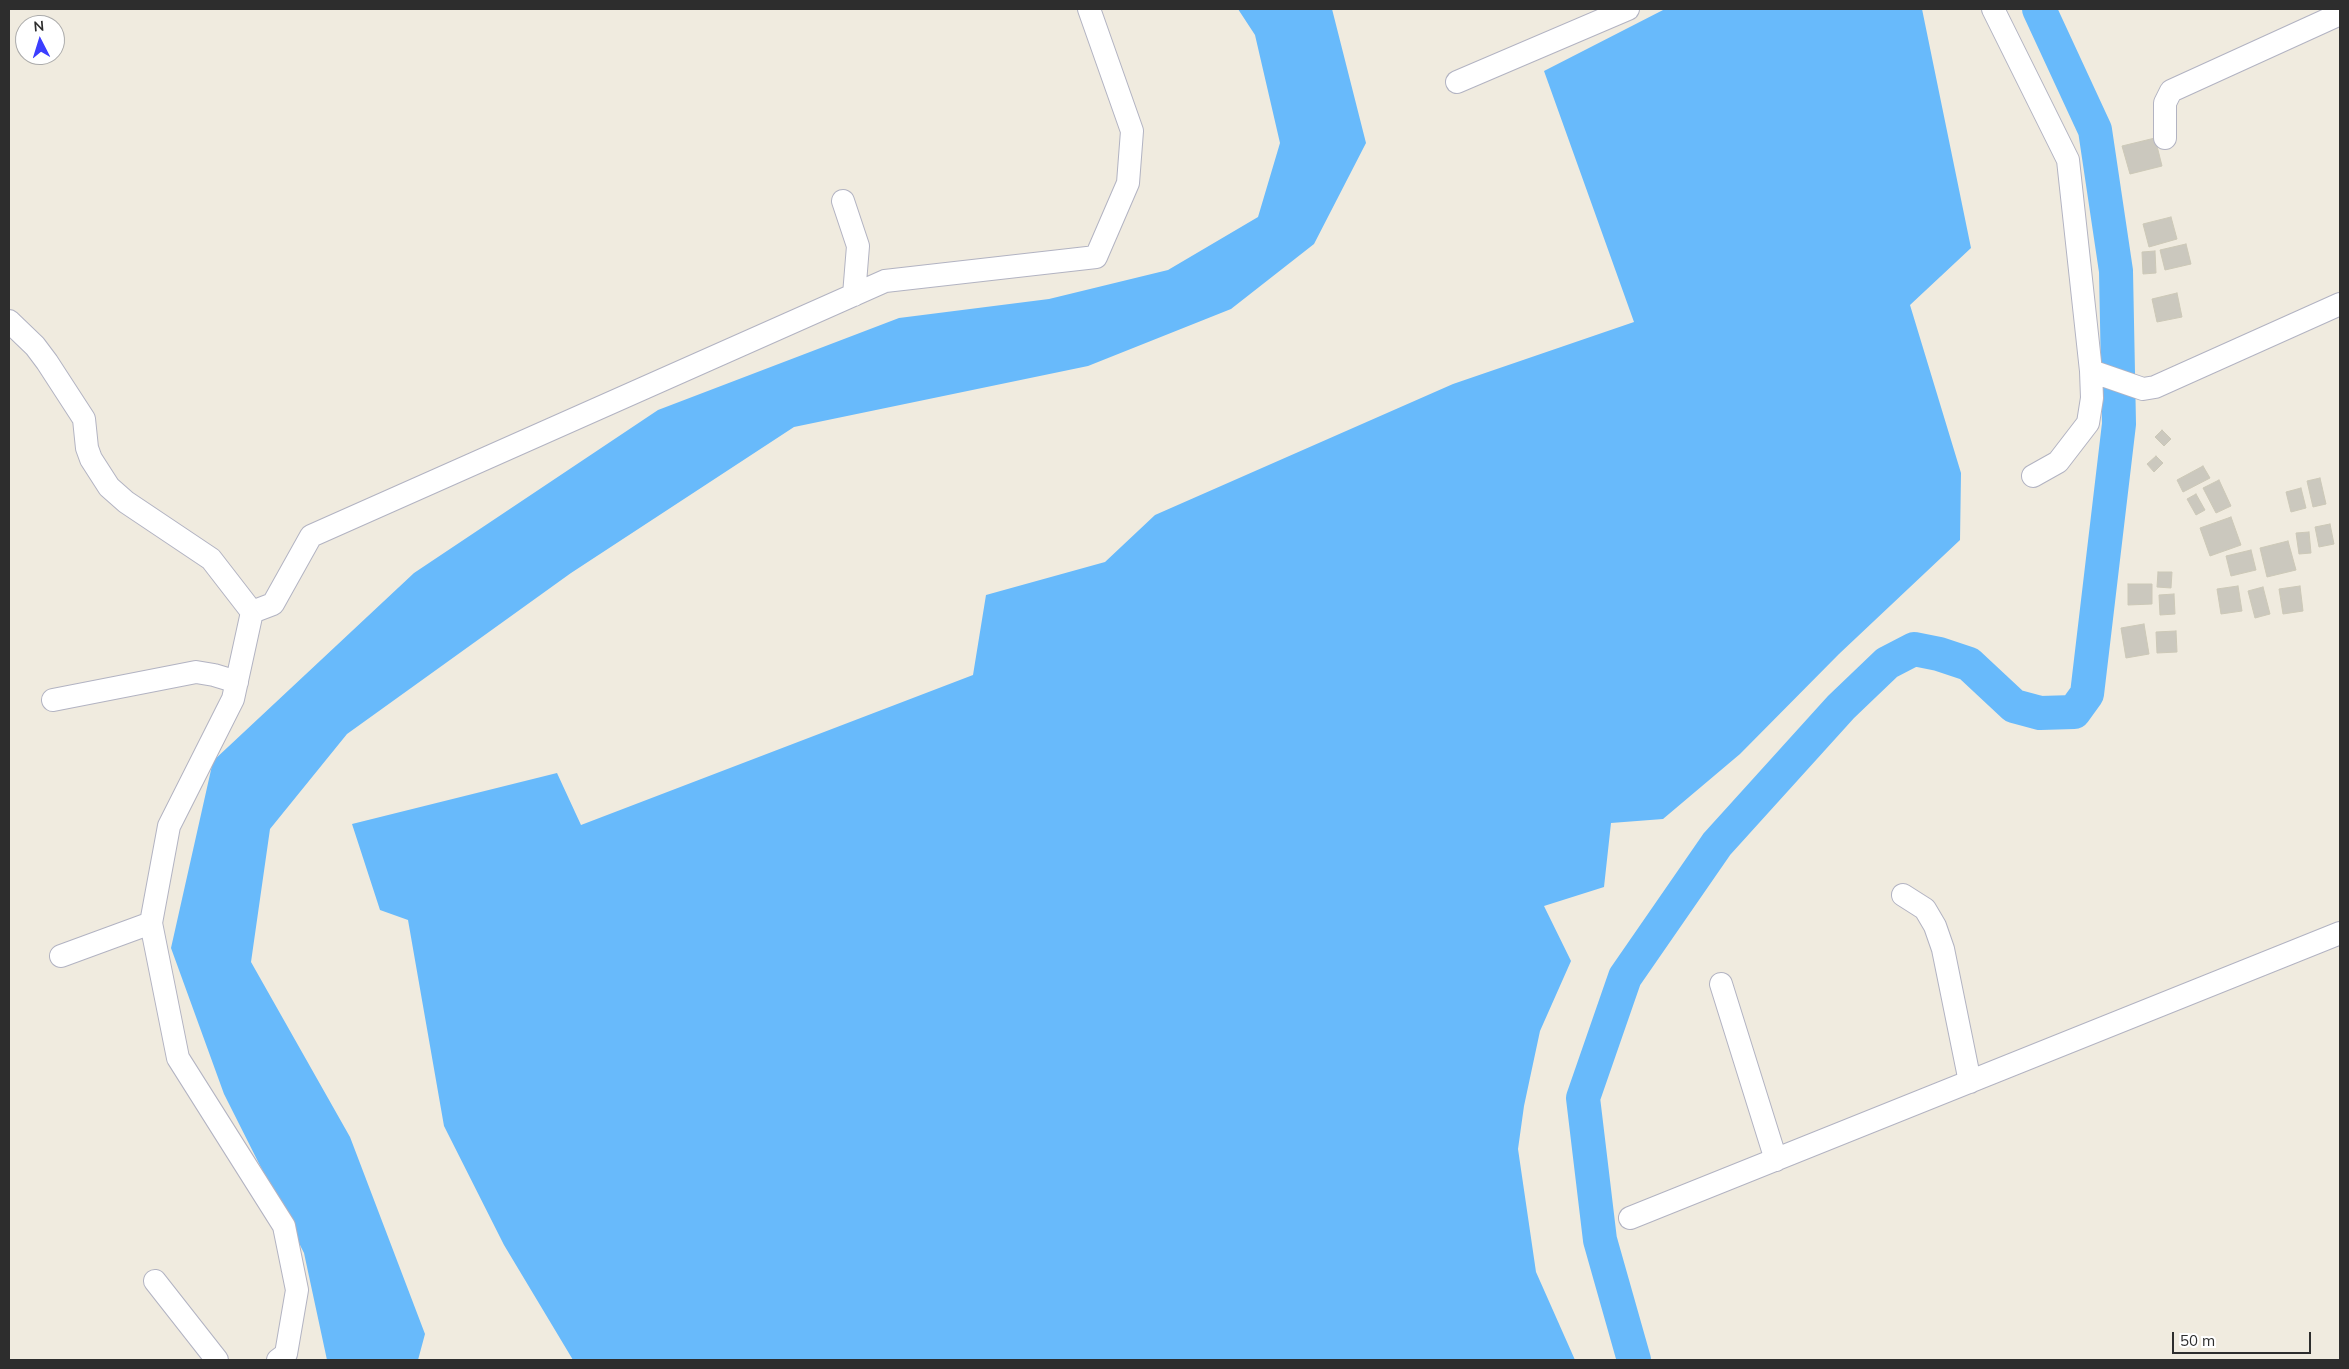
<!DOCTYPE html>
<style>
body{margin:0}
#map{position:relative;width:2349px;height:1369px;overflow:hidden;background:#f0ebdf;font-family:Mulish,sans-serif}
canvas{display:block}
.frame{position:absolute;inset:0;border:10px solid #2d2d2d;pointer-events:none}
.north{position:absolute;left:15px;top:15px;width:50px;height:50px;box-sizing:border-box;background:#fff;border:1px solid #ababab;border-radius:50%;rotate:355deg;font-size:14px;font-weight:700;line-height:20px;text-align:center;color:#2d2d2d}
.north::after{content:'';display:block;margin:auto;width:18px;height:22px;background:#3c3eff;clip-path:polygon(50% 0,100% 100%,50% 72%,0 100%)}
.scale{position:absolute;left:2172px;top:1332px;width:139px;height:22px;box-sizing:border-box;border:2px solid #2d2d2d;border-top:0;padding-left:6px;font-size:15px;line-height:18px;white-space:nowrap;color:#2d2d2d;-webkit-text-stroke:4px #fff;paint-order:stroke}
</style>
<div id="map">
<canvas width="2349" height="1369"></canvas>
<div class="frame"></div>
<div class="north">N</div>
<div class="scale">50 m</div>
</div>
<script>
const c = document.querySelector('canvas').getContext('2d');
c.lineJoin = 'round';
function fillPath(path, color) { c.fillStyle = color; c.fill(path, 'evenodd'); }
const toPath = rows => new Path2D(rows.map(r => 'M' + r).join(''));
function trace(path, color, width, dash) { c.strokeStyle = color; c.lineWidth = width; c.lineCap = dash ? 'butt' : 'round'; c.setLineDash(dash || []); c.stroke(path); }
fillPath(toPath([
 [1238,9,1332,9,1366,143,1314,244,1231,309,1088,366,794,427,571,573,347,734,270,829,251,962,350,1137,425,1334,418,1360,327,1360,304,1253,224,1094,171,948,213,761,414,573,658,410,899,318,1049,299,1168,270,1258,217,1280,143,1255,35],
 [1665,9,1922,9,1971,248,1910,305,1961,473,1960,540,1839,654,1740,754,1663,819,1611,823,1604,887,1544,906,1571,961,1540,1031,1524,1106,1518,1149,1536,1272,1575,1360,573,1360,504,1245,444,1126,408,920,380,910,352,824,557,773,581,825,973,675,986,595,1105,562,1155,515,1453,384,1634,322,1544,71]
]), '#68bafb');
trace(toPath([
 [1634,1360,1600,1240,1583,1098,1625,977,1717,844,1841,707,1887,663,1914,649,1939,654,1969,664,2014,706,2040,713,2074,712,2087,694,2119,424,2116,271,2095,130,2039,9]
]), '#68bafb', 34);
const building = toPath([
 [2155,138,2162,166,2130,174,2122,146,2155,138],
 [2171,217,2177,239,2149,247,2143,224,2171,217],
 [2186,244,2191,264,2165,270,2160,250,2186,244],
 [2155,251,2156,273,2143,274,2142,252,2155,251],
 [2177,293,2182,317,2157,322,2152,299,2177,293],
 [2162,430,2171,439,2164,446,2155,437,2162,430],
 [2156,456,2163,463,2154,472,2147,464,2156,456],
 [2203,466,2210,478,2183,492,2177,480,2203,466],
 [2320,478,2326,504,2313,507,2307,481,2320,478],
 [2219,480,2231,506,2216,513,2203,488,2219,480],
 [2301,488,2306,508,2291,512,2286,492,2301,488],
 [2196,494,2205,510,2196,515,2187,499,2196,494],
 [2231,517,2241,545,2210,556,2200,528,2231,517],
 [2330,524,2334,544,2319,547,2315,527,2330,524],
 [2309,532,2311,553,2299,554,2296,533,2309,532],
 [2288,541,2296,570,2267,577,2260,548,2288,541],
 [2251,550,2256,570,2231,576,2226,556,2251,550],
 [2158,572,2172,572,2171,588,2157,587,2158,572],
 [2128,584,2152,584,2152,604,2128,605,2128,584],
 [2238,586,2242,611,2221,614,2217,589,2238,586],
 [2300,586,2303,611,2283,614,2279,589,2300,586],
 [2263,587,2270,614,2255,618,2248,591,2263,587],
 [2174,594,2175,614,2160,615,2159,595,2174,594],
 [2144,624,2149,654,2126,658,2121,628,2144,624],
 [2176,631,2177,652,2157,653,2156,632,2176,631]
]);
fillPath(building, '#cbc8be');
trace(building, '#ccc8b7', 1);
const minor = toPath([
 [1993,9,2068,160,2091,371,2143,389,2155,387,2340,304],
 [1457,82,1628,9],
 [2165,138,2165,103,2171,91,2340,14],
 [843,201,858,246,854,295],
 [9,321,35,346,47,362,84,419,87,448,91,459,109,487,126,502,211,559,252,612],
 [2033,476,2058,462,2088,423,2092,398,2091,371],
 [53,700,196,672,214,675,237,682],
 [1903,895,1925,909,1935,926,1943,949,1970,1082],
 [61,956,151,923],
 [1721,984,1776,1160],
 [1630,1218,2340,933],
 [155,1281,217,1360],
 [278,1360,286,1354,297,1290,284,1226,178,1058,151,923,169,826,233,699,252,612,273,604,311,536,885,281,1096,257,1128,183,1132,131,1089,9]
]);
trace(minor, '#b2b3c2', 24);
trace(minor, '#fff', 22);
</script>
